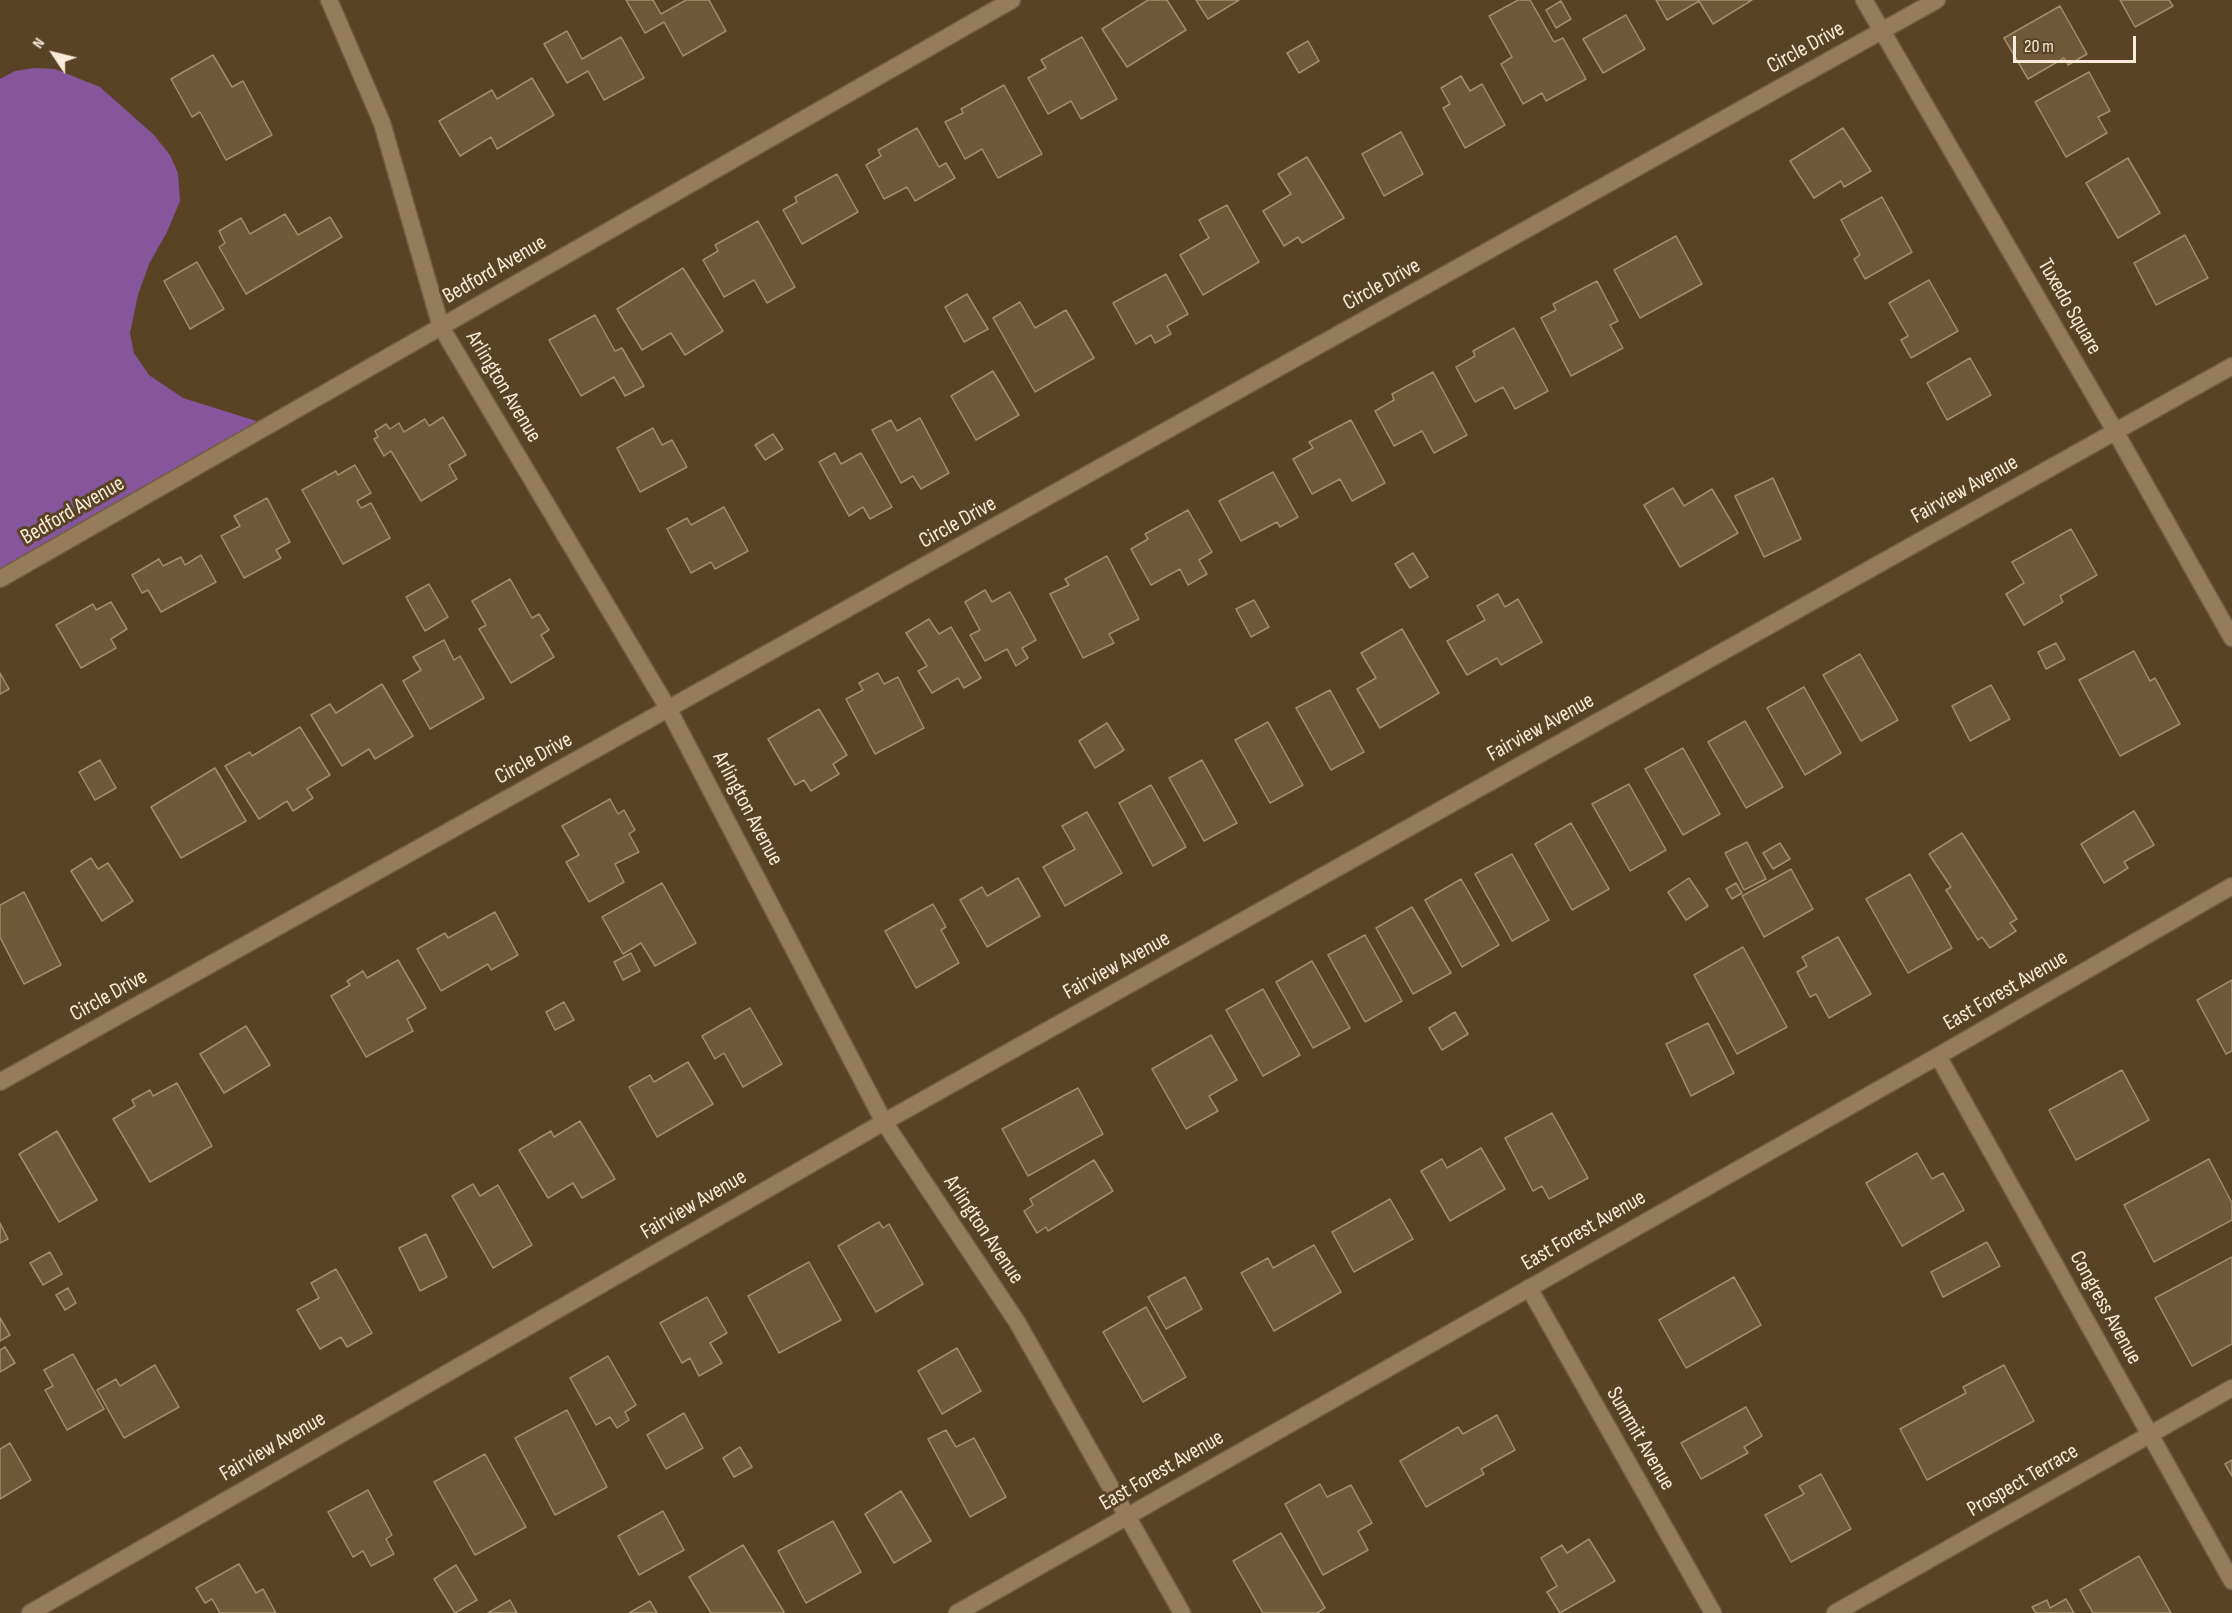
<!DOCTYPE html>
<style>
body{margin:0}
#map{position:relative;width:2232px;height:1613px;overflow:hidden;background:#594324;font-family:"Sofia Sans Condensed",sans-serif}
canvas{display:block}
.north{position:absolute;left:24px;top:24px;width:60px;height:60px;-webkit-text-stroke:4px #594324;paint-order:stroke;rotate:305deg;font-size:16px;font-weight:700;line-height:24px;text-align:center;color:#f8ebd9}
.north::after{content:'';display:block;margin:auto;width:21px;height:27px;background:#f8ebd9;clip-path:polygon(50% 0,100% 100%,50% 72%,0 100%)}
.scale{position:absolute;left:2013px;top:36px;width:123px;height:27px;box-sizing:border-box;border:3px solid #f8ebd9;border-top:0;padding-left:8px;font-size:18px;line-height:21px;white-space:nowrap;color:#f8ebd9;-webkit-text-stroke:4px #594324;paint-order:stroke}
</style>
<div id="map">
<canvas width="2232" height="1613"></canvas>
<div class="north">N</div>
<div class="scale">20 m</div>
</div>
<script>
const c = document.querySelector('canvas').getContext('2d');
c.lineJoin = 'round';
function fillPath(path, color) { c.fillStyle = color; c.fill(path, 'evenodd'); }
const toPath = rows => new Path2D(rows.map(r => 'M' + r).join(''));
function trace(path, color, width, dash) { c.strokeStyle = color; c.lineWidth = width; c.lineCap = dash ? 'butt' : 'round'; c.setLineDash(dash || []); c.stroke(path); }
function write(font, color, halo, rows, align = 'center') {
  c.font = font + ' "Sofia Sans Condensed",sans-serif'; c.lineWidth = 6; c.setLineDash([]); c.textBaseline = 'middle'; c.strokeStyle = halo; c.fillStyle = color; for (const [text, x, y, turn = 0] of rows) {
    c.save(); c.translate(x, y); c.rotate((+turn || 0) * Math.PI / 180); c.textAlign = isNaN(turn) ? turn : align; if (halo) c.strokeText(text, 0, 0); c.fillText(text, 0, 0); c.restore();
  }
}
fillPath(toPath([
 [34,68,55,69,100,87,154,135,170,155,178,173,180,201,167,232,149,264,138,295,130,333,134,353,149,375,183,398,269,425,0,579,0,79,15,71]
]), '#86559c');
const building = toPath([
 [626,0,653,0,661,14,686,0,709,0,726,31,683,56,664,22,645,33,626,0],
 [1148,0,1167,0,1186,30,1127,67,1102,29,1148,0],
 [1196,0,1239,0,1208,19,1196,0],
 [1518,0,1530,0,1554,42,1563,38,1586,79,1546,101,1542,93,1523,104,1501,64,1512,57,1489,16,1518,0],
 [1656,0,1752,0,1713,24,1699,1,1667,20,1656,0],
 [2120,0,2169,0,2173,6,2135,27,2120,0],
 [1561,1,1571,19,1556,28,1546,10,1561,1],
 [2060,6,2087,54,2068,65,2064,58,2028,79,2004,38,2060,6],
 [1626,15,1645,49,1603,73,1583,39,1626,15],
 [567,31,582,59,621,37,644,78,604,100,588,71,567,83,544,44,567,31],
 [1082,37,1117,99,1081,119,1071,101,1048,114,1028,78,1046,68,1041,60,1082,37],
 [1308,41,1319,61,1299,73,1287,53,1308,41],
 [213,55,232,87,243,81,272,135,226,160,200,112,192,117,171,79,213,55],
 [2089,72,2110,111,2098,117,2107,133,2066,157,2035,102,2089,72],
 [1461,76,1470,91,1482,84,1505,125,1465,148,1443,108,1450,104,1441,88,1461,76],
 [532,78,554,115,497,149,491,137,460,156,439,121,492,90,497,99,532,78],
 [1004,85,1042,154,998,178,982,149,965,159,945,122,963,113,961,109,1004,85],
 [917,128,939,167,946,163,955,178,915,201,907,187,884,199,866,165,881,156,878,150,917,128],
 [1843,128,1871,171,1844,187,1841,181,1814,198,1790,161,1843,128],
 [1401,132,1423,174,1384,196,1362,154,1401,132],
 [1307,157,1344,218,1302,243,1298,237,1284,246,1263,211,1291,194,1278,174,1307,157],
 [2128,158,2160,213,2118,238,2086,183,2128,158],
 [837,174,858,212,802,244,783,210,797,202,795,197,837,174],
 [1882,197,1912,252,1865,279,1854,259,1860,255,1841,220,1882,197],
 [1227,205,1259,262,1203,295,1180,255,1209,238,1199,220,1227,205],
 [285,214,298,235,330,217,342,237,246,294,219,247,225,243,219,231,241,218,250,234,285,214],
 [758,221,795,287,767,303,754,280,724,297,703,260,718,251,715,245,758,221],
 [2185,235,2208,278,2156,305,2134,263,2185,235],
 [1676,236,1702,284,1640,318,1614,270,1676,236],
 [197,262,224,309,190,329,164,281,197,262],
 [683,268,723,331,685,355,671,333,642,350,617,309,683,268],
 [1166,274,1188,314,1167,326,1171,334,1155,343,1151,335,1136,344,1113,303,1166,274],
 [1929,280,1958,331,1911,358,1901,340,1908,336,1889,303,1929,280],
 [1597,281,1618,321,1610,325,1623,348,1571,376,1541,318,1556,310,1553,304,1597,281],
 [967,294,988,329,964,342,945,307,967,294],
 [1020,302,1035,328,1066,310,1094,358,1035,392,993,318,1020,302],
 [595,315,615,351,622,348,644,386,625,396,614,377,581,396,549,340,595,315],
 [1514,328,1548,391,1515,409,1503,387,1475,402,1456,367,1475,356,1473,351,1514,328],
 [1970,358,1991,395,1947,420,1927,383,1970,358],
 [993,371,1019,415,976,440,951,396,993,371],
 [1433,372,1467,435,1434,453,1422,431,1394,446,1375,411,1394,400,1392,394,1433,372],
 [443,417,466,455,449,465,457,479,421,501,391,451,384,456,374,439,378,437,375,431,386,424,390,429,399,423,404,432,425,419,429,426,443,417],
 [920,418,949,473,921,489,913,476,901,483,872,430,891,420,897,431,920,418],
 [1351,420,1385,483,1352,501,1340,479,1312,494,1293,459,1313,448,1309,442,1351,420],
 [653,428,662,445,672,440,687,467,640,492,617,448,653,428],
 [773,434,783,449,765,460,755,445,773,434],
 [835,453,841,464,861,453,892,507,870,519,863,507,849,516,819,462,835,453],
 [355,465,371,493,357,501,361,508,371,503,390,538,343,564,302,490,336,471,338,475,355,465],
 [1273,472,1298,517,1280,527,1277,522,1241,541,1219,501,1273,472],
 [1773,478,1801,539,1764,557,1735,496,1773,478],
 [1673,488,1684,506,1712,489,1738,533,1680,567,1644,505,1673,488],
 [267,498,290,542,276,550,281,558,244,578,221,536,240,526,234,516,267,498],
 [724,507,748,551,715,569,711,562,691,573,667,529,687,518,691,525,724,507],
 [1188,510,1212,552,1199,560,1207,574,1188,585,1180,569,1151,585,1131,549,1148,539,1145,534,1188,510],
 [2071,529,2097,575,2060,596,2063,602,2024,625,2006,594,2024,583,2012,562,2071,529],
 [1413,553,1428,577,1410,588,1395,564,1413,553],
 [201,555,216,582,161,612,148,590,142,593,132,575,159,559,163,566,181,557,185,565,201,555],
 [1107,556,1139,619,1109,634,1114,643,1083,658,1050,594,1069,585,1065,579,1107,556],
 [510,579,532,618,539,614,549,630,541,635,554,657,511,683,479,629,486,625,472,601,510,579],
 [429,584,448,617,425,631,406,597,429,584],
 [985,590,992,602,1010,592,1036,640,1022,648,1028,658,1016,666,1007,649,985,661,970,635,980,630,965,602,985,590],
 [1498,594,1505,607,1518,599,1542,642,1501,665,1497,658,1467,675,1447,641,1485,620,1477,606,1498,594],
 [1254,600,1269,627,1251,637,1236,609,1254,600],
 [111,602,127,629,111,639,116,648,81,668,56,625,93,604,96,610,111,602],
 [929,619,939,634,951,627,981,678,964,688,958,678,932,693,918,671,927,666,906,633,929,619],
 [1402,629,1439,693,1380,728,1357,689,1376,678,1361,653,1402,629],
 [444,640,454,660,460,656,484,698,430,729,403,681,421,670,413,657,444,640],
 [2056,643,2065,659,2046,669,2038,652,2056,643],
 [2134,651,2150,681,2155,678,2180,724,2120,756,2079,680,2134,651],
 [1860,654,1898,720,1861,741,1823,675,1860,654],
 [0,673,9,689,0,694,0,673],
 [878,673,884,684,898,677,924,728,875,754,846,699,863,690,859,683,878,673],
 [382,684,413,736,375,759,369,749,342,766,311,715,330,704,336,713,382,684],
 [1991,685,2010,719,1970,741,1952,706,1991,685],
 [1804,687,1841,753,1805,775,1767,708,1804,687],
 [1330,690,1364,752,1331,770,1296,708,1330,690],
 [819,709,847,755,833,764,839,774,811,791,804,780,795,785,768,739,819,709],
 [1745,721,1783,787,1746,808,1708,742,1745,721],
 [1268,722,1303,785,1270,803,1235,740,1268,722],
 [1107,723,1124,750,1095,768,1079,741,1107,723],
 [300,727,330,775,307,789,313,798,293,811,287,801,259,819,225,766,250,752,252,756,300,727],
 [1683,748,1720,814,1683,835,1645,769,1683,748],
 [100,760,116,788,95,800,79,772,100,760],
 [1202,760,1237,823,1204,841,1169,778,1202,760],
 [215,768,246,821,181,858,151,807,215,768],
 [1629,784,1666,850,1630,871,1592,804,1629,784],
 [1151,785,1186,847,1153,866,1119,803,1151,785],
 [610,799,618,814,624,810,635,830,629,834,639,852,615,864,624,882,589,902,566,862,579,855,562,826,610,799],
 [2134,811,2154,845,2124,862,2128,868,2104,883,2081,844,2134,811],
 [1087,812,1122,873,1065,906,1043,867,1075,849,1062,826,1087,812],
 [1571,823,1609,889,1572,910,1535,844,1571,823],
 [1962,833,2017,919,2010,923,2016,931,1990,948,1982,937,1978,940,1946,890,1951,887,1929,854,1962,833],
 [1747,842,1766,879,1744,890,1725,853,1747,842],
 [1780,843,1790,859,1773,869,1763,853,1780,843],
 [1512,854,1549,920,1512,941,1475,874,1512,854],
 [91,858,98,869,108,863,133,901,102,921,71,871,91,858],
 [1791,869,1813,909,1764,937,1742,896,1791,869],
 [1910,874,1952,948,1908,973,1866,899,1910,874],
 [1018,878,1040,916,987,947,960,900,982,887,987,896,1018,878],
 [1689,878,1708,906,1686,920,1668,892,1689,878],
 [1461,879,1499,945,1462,967,1425,900,1461,879],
 [662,883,696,943,655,966,641,943,623,954,602,917,662,883],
 [1736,883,1742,893,1732,899,1726,889,1736,883],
 [24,892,61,965,24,984,0,937,0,905,24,892],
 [933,904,946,927,941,930,959,963,916,988,885,931,933,904],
 [1412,907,1451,973,1413,994,1376,928,1412,907],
 [495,912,518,955,491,970,488,964,441,991,417,949,445,933,448,938,495,912],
 [1365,935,1402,1001,1365,1022,1328,955,1365,935],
 [1838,937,1871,994,1829,1018,1816,994,1810,997,1797,972,1807,966,1802,957,1838,937],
 [1743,947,1787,1027,1737,1054,1694,975,1743,947],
 [631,953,640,971,623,980,614,962,631,953],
 [398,960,426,1008,407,1019,413,1031,366,1057,331,996,350,985,347,981,363,971,367,978,398,960],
 [1312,961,1350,1028,1313,1048,1276,982,1312,961],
 [2232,980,2232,1051,2226,1054,2197,1000,2232,980],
 [1263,989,1300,1055,1263,1076,1226,1010,1263,989],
 [564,1002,574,1020,555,1030,546,1012,564,1002],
 [750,1008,782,1064,743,1087,724,1053,715,1059,702,1036,750,1008],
 [1455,1012,1468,1034,1442,1050,1429,1028,1455,1012],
 [1708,1023,1734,1073,1691,1096,1666,1044,1708,1023],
 [246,1026,270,1065,224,1093,200,1054,246,1026],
 [1211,1035,1237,1080,1209,1096,1218,1111,1186,1129,1152,1069,1211,1035],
 [688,1062,713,1104,657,1137,629,1087,650,1075,654,1082,688,1062],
 [2122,1070,2149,1120,2076,1160,2049,1110,2122,1070],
 [177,1083,212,1146,150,1182,113,1119,135,1106,132,1100,150,1090,153,1096,177,1083],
 [1078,1088,1103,1134,1028,1176,1002,1129,1078,1088],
 [1552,1113,1588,1178,1549,1199,1542,1186,1533,1191,1505,1138,1552,1113],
 [580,1121,615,1179,582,1198,573,1183,548,1198,519,1150,551,1131,554,1137,580,1121],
 [57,1131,97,1200,59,1222,19,1154,57,1131],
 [1481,1148,1505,1189,1450,1221,1421,1171,1442,1159,1447,1168,1481,1148],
 [1917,1153,1932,1179,1943,1173,1964,1210,1902,1246,1866,1183,1917,1153],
 [2209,1159,2232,1203,2232,1220,2154,1262,2124,1205,2209,1159],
 [1094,1160,1113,1191,1048,1231,1046,1227,1037,1233,1024,1211,1033,1205,1030,1199,1094,1160],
 [473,1184,480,1196,498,1185,532,1245,493,1268,452,1196,473,1184],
 [1390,1199,1413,1239,1354,1272,1332,1232,1390,1199],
 [879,1222,883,1228,889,1224,923,1284,876,1312,838,1246,879,1222],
 [0,1223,8,1239,0,1243,0,1223],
 [426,1234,447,1277,420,1291,399,1248,426,1234],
 [1987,1242,2000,1266,1943,1297,1931,1272,1987,1242],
 [1314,1245,1341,1292,1274,1331,1241,1273,1268,1258,1273,1268,1314,1245],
 [50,1252,62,1274,43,1285,30,1263,50,1252],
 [2232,1257,2232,1344,2192,1366,2155,1298,2232,1257],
 [809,1262,841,1320,779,1353,748,1296,809,1262],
 [336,1269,372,1333,347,1347,341,1337,320,1349,297,1310,319,1298,311,1283,336,1269],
 [1185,1277,1202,1309,1166,1329,1148,1297,1185,1277],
 [1734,1277,1761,1325,1686,1368,1659,1320,1734,1277],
 [68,1288,76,1303,65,1310,56,1295,68,1288],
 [707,1297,727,1333,710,1343,722,1363,699,1376,690,1358,682,1363,660,1323,707,1297],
 [1146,1307,1186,1377,1143,1402,1103,1332,1146,1307],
 [0,1318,10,1335,0,1341,0,1318],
 [5,1347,15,1363,0,1372,0,1350,5,1347],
 [957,1348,981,1391,942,1414,918,1371,957,1348],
 [73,1354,104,1409,67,1430,45,1390,53,1386,44,1370,73,1354],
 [608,1356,636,1405,625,1412,629,1420,617,1428,610,1417,596,1425,570,1378,608,1356],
 [155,1365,179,1407,124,1438,97,1390,116,1379,120,1386,155,1365],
 [2004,1365,2034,1421,1927,1480,1900,1429,1966,1393,1963,1387,2004,1365],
 [1746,1407,1762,1436,1744,1447,1748,1453,1701,1479,1681,1443,1746,1407],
 [567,1410,607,1487,555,1515,515,1438,567,1410],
 [684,1413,703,1448,666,1469,647,1435,684,1413],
 [1497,1415,1515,1450,1481,1469,1484,1474,1426,1507,1400,1461,1458,1427,1463,1434,1497,1415],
 [946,1430,956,1447,974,1438,1006,1497,970,1517,928,1439,946,1430],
 [10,1443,31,1480,0,1499,0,1449,10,1443],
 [740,1447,752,1467,734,1477,723,1458,740,1447],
 [485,1454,526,1527,475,1555,434,1482,485,1454],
 [2232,1460,2232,1476,2225,1464,2232,1460],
 [1821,1474,1851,1529,1791,1562,1765,1515,1804,1494,1799,1486,1821,1474],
 [1320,1484,1327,1497,1351,1485,1372,1523,1358,1531,1368,1550,1323,1575,1285,1504,1320,1484],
 [368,1490,392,1535,386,1539,394,1554,371,1566,363,1551,353,1557,328,1512,368,1490],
 [901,1491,931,1541,894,1563,865,1514,901,1491],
 [663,1511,684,1550,639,1575,618,1536,663,1511],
 [833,1521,861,1572,806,1603,778,1551,833,1521],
 [1281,1533,1325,1608,1317,1613,1263,1613,1233,1561,1281,1533],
 [1589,1539,1615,1581,1560,1613,1547,1592,1557,1586,1541,1558,1562,1545,1567,1553,1589,1539],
 [743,1545,784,1612,783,1613,711,1613,689,1577,743,1545],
 [2139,1556,2171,1613,2093,1613,2080,1590,2139,1556],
 [239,1564,256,1593,263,1589,276,1613,220,1613,212,1599,205,1603,196,1588,239,1564],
 [456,1565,477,1600,455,1613,434,1579,456,1565],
 [2066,1599,2074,1613,2036,1613,2032,1607,2047,1600,2050,1608,2066,1599],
 [510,1600,517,1613,488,1613,510,1600],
 [650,1601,657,1613,629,1613,650,1601]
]);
fillPath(building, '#705939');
trace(building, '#a48c6b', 1.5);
const minor = toPath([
 [329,0,382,123,441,327,669,710,884,1122,1017,1322,1182,1613],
 [1864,0,2115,431,2232,638],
 [0,579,1012,0],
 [1938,1056,2232,1581],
 [0,1082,1937,0],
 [1529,1288,1713,1613],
 [30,1613,884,1122,2232,366],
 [1835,1613,2232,1388]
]);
const tertiary = toPath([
 [957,1613,1938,1056,2232,886]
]);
trace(minor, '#725f43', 19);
trace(tertiary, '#725f43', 19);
trace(minor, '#957d5c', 16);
trace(tertiary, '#957d5c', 16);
write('22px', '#f8ebd9', '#594324', [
 ["Circle Drive",1806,48,-29],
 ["Bedford Avenue",495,270,-30],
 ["Circle Drive",1382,285,-29],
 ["Tuxedo Square",2069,307,60],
 ["Arlington Avenue",503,387,59],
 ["Fairview Avenue",1965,490,-29],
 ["Bedford Avenue",73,511,-30],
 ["Circle Drive",958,523,-29],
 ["Fairview Avenue",1541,728,-29],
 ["Circle Drive",534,759,-29],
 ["Arlington Avenue",747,809,62],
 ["Fairview Avenue",1117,966,-29],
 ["East Forest Avenue",2006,991,-30],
 ["Circle Drive",109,996,-29],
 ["Fairview Avenue",694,1205,-30],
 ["Arlington Avenue",983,1230,56],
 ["East Forest Avenue",1584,1231,-30],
 ["Congress Avenue",2105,1308,61],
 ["Summit Avenue",1640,1439,60],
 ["Fairview Avenue",273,1447,-30],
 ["East Forest Avenue",1162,1471,-30],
 ["Prospect Terrace",2023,1481,-30]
]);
</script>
